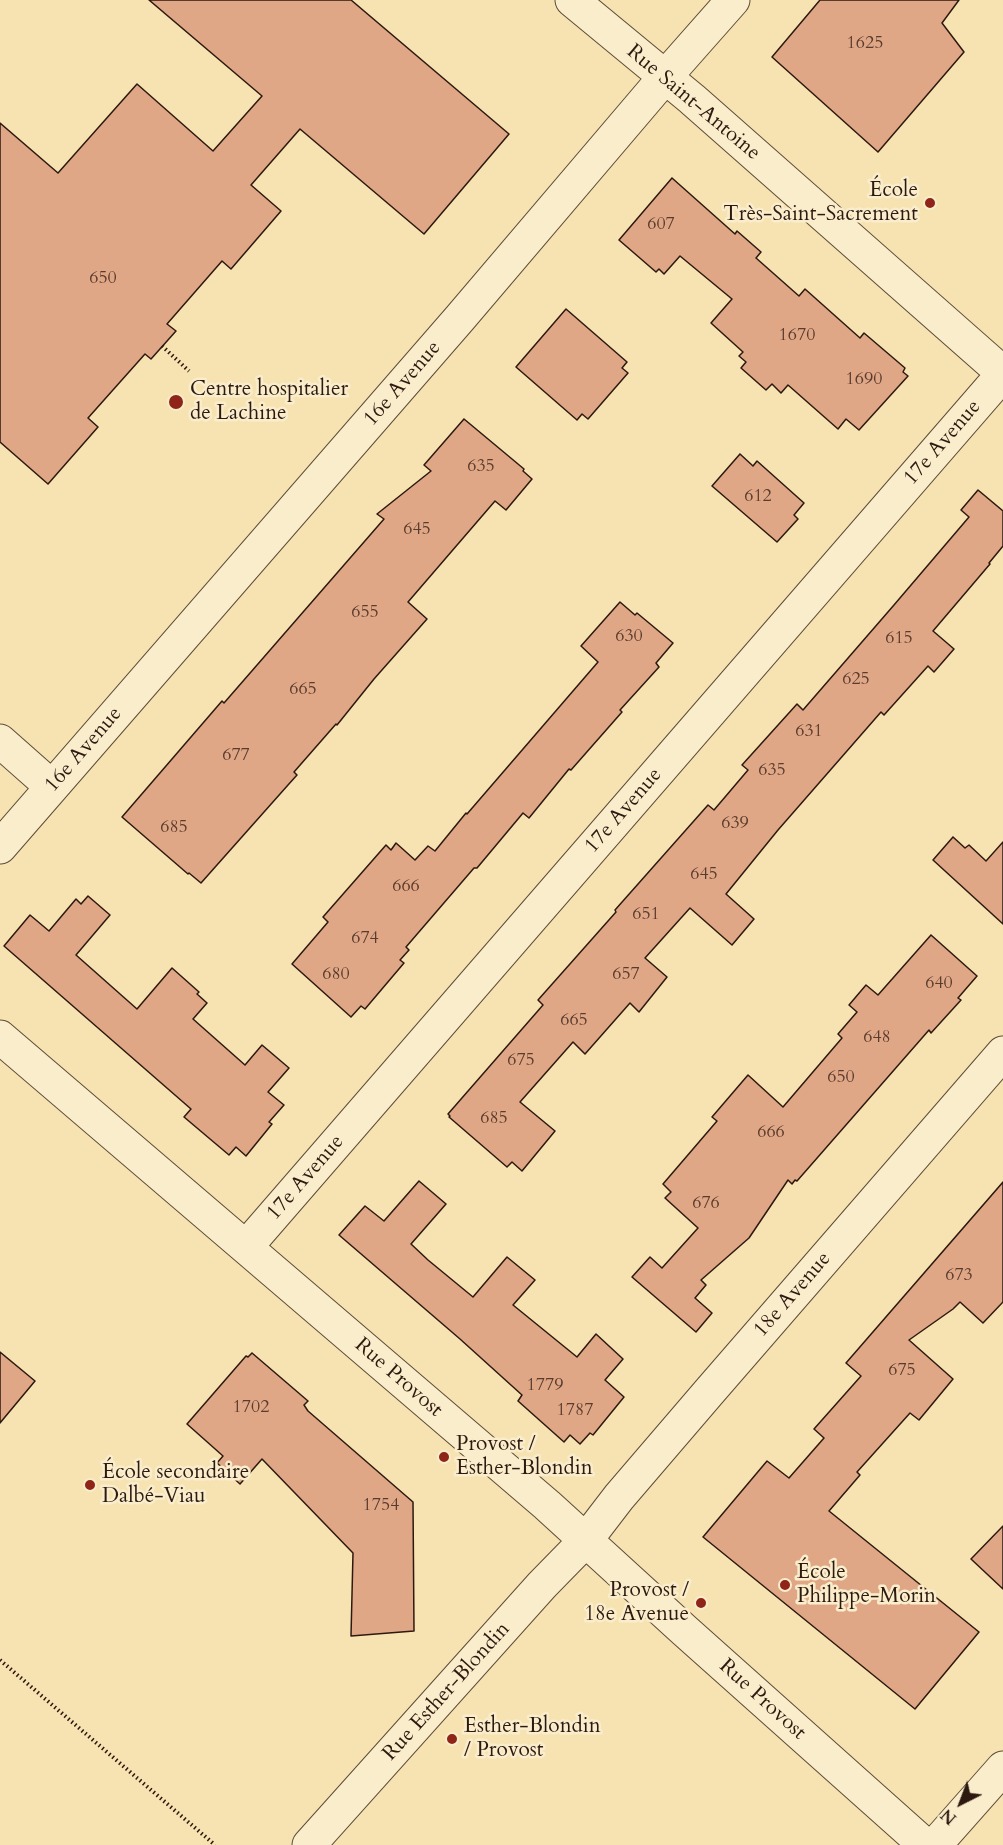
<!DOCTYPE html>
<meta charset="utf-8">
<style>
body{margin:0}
#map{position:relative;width:1003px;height:1845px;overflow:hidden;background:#f6e3b1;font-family:Cardo,serif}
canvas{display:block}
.north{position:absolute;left:931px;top:1773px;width:60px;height:60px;-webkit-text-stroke:4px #f9edcc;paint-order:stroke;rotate:222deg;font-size:16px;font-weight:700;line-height:24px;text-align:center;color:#2d1910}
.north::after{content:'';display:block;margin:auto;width:21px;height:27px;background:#2d1910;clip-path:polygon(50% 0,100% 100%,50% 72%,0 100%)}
</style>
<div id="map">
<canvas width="1003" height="1845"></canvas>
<div class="north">N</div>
</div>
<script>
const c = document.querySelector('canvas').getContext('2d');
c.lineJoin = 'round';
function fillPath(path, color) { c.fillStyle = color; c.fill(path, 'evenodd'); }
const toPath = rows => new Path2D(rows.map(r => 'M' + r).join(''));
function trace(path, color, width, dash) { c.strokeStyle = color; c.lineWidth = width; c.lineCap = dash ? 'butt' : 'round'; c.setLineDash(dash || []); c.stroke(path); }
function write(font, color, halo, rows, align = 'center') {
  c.font = font + ' Cardo,serif'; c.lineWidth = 5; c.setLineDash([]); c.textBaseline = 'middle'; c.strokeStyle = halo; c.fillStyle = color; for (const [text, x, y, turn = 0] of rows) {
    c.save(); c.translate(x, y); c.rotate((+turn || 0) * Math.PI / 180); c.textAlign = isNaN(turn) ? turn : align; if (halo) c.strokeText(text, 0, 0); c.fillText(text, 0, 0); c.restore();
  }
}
const building = toPath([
 [149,0,351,0,509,134,424,234,300,129,251,185,281,211,231,269,222,261,167,324,176,331,151,359,145,354,88,418,98,427,48,484,0,442,0,123,58,173,137,84,213,151,262,96,149,0],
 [820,0,959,0,942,23,964,52,878,152,772,57,820,0],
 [672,178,735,234,737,231,761,252,756,258,799,296,805,289,860,338,864,333,905,368,903,372,908,376,859,430,846,419,838,429,788,385,781,393,772,384,766,390,741,368,746,362,739,356,743,352,711,323,732,299,680,256,664,274,659,269,656,272,619,240,672,178],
 [566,309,627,362,622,368,628,373,588,419,582,414,577,420,516,367,566,309],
 [464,419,524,469,523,471,532,479,506,510,495,501,408,602,427,619,374,679,337,725,336,724,294,772,297,775,288,785,201,883,189,873,188,874,122,817,222,701,224,703,384,519,377,514,431,471,424,465,464,419],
 [740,454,753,466,757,461,804,503,794,515,798,519,777,542,712,486,740,454],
 [978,490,1003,511,1003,546,989,563,990,564,933,631,954,649,934,672,928,666,884,715,881,712,778,830,726,894,754,919,732,945,690,908,645,958,667,977,639,1012,630,1003,585,1054,573,1042,520,1102,555,1131,522,1171,512,1162,507,1167,449,1117,450,1116,448,1114,543,1005,538,1000,616,912,615,910,708,805,714,810,748,770,742,765,797,704,803,710,894,605,969,517,961,510,978,490],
 [620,602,635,615,637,613,673,643,656,663,659,667,620,710,622,712,571,770,569,769,529,818,523,813,477,868,474,868,406,947,409,950,400,960,404,963,365,1009,361,1006,351,1017,292,964,328,922,323,917,386,845,391,850,396,843,415,860,428,846,435,851,466,813,467,814,598,662,581,646,620,602],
 [953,837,965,848,969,845,986,861,1003,842,1003,924,933,860,953,837],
 [88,896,110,915,76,955,137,1009,172,968,199,992,197,994,207,1003,193,1019,245,1065,262,1045,289,1068,268,1092,284,1105,269,1122,272,1124,246,1156,236,1147,229,1155,184,1117,191,1109,4,946,30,915,49,931,76,899,81,904,88,896],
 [931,935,977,976,958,998,961,1000,931,1033,929,1030,797,1181,795,1180,792,1184,788,1180,749,1238,701,1280,706,1285,695,1298,712,1313,696,1332,632,1277,650,1257,662,1268,698,1228,665,1198,671,1192,663,1184,717,1121,712,1117,748,1075,783,1107,842,1038,838,1034,857,1012,849,1005,866,985,878,995,931,935],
 [419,1181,446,1204,411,1244,428,1260,473,1297,507,1257,535,1280,513,1305,577,1357,596,1334,623,1359,605,1380,624,1397,593,1435,590,1433,580,1444,570,1435,564,1442,518,1401,522,1395,460,1339,339,1235,365,1206,384,1221,419,1181],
 [1003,1182,1003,1302,983,1323,960,1302,953,1309,909,1340,953,1379,919,1420,910,1413,857,1472,860,1475,829,1511,979,1632,915,1709,703,1537,767,1461,789,1478,824,1438,814,1429,861,1376,846,1363,1003,1182],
 [0,1352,35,1381,0,1423,0,1352],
 [252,1353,308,1401,304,1405,308,1411,413,1502,414,1631,351,1636,353,1553,262,1459,240,1484,217,1463,223,1456,187,1424,246,1356,248,1357,252,1353],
 [1003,1526,1003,1589,971,1559,1003,1526]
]);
fillPath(building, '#e0a787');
trace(building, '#2d1910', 1.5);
const minor = toPath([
 [572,0,692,99,1003,373],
 [0,741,52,787],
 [0,847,460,318,665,77,733,0],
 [0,1037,547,1505,684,1630,925,1845],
 [246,1247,1003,374],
 [309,1845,542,1585,586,1540,619,1497,709,1392,1003,1053],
 [935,1845,1003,1768]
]);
trace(minor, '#5f4c38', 35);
trace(toPath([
 [162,346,189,371],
 [0,1660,215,1845]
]), '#2d1910', 4, [1.5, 3]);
trace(minor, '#f9edcc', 33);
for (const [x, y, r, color] of [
 [930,203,6,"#8f2418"],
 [176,402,8,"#8f2418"],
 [444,1457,6,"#8f2418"],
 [90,1485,6,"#8f2418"],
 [785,1585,6,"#8f2418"],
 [701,1603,6,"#8f2418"],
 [452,1739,6,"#8f2418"]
]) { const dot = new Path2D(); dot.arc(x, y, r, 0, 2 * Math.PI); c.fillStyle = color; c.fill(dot); trace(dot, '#f9edcc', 2); }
write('18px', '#5a3c2e', null, [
 ["1625",865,44],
 ["607",661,225],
 ["650",103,279],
 ["1670",797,336],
 ["1690",864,380],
 ["635",481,467],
 ["612",758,497],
 ["645",417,530],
 ["655",365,613],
 ["630",629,637],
 ["615",899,639],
 ["625",856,680],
 ["665",303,690],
 ["631",809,732],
 ["677",236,756],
 ["635",772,771],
 ["639",735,824],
 ["685",174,828],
 ["645",704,875],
 ["666",406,887],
 ["651",646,915],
 ["674",365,939],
 ["680",336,975],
 ["657",626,975],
 ["640",939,984],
 ["665",574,1021],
 ["648",877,1038],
 ["675",521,1061],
 ["650",841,1078],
 ["685",494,1119],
 ["666",771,1133],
 ["676",706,1204],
 ["673",959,1276],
 ["675",902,1371],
 ["1779",545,1386],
 ["1702",251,1408],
 ["1787",575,1411],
 ["1754",381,1506]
]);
write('21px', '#2d1910', '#f9edcc', [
 ["Rue Saint-Antoine",693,103,40],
 ["16e Avenue",403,384,-49],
 ["17e Avenue",943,443,-49],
 ["16e Avenue",84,750,-49],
 ["17e Avenue",624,811,-49],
 ["17e Avenue",306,1178,-49],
 ["18e Avenue",793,1295,-49],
 ["Rue Provost",398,1378,41],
 ["Rue Esther-Blondin",447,1692,-48],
 ["Rue Provost",762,1700,42]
]);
write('21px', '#2d1910', '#f9edcc', [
 ["École",918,191,"right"],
 ["Très-Saint-Sacrement",918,215,"right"],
 ["Centre hospitalier",190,390],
 ["de Lachine",190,414],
 ["Provost /",456,1445],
 ["Esther-Blondin",456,1469],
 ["École secondaire",102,1473],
 ["Dalbé-Viau",102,1497],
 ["École",797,1573],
 ["Philippe-Morin",797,1597],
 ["Provost /",689,1591,"right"],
 ["18e Avenue",689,1615,"right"],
 ["Esther-Blondin",464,1727],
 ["/ Provost",464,1751]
], 'left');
</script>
